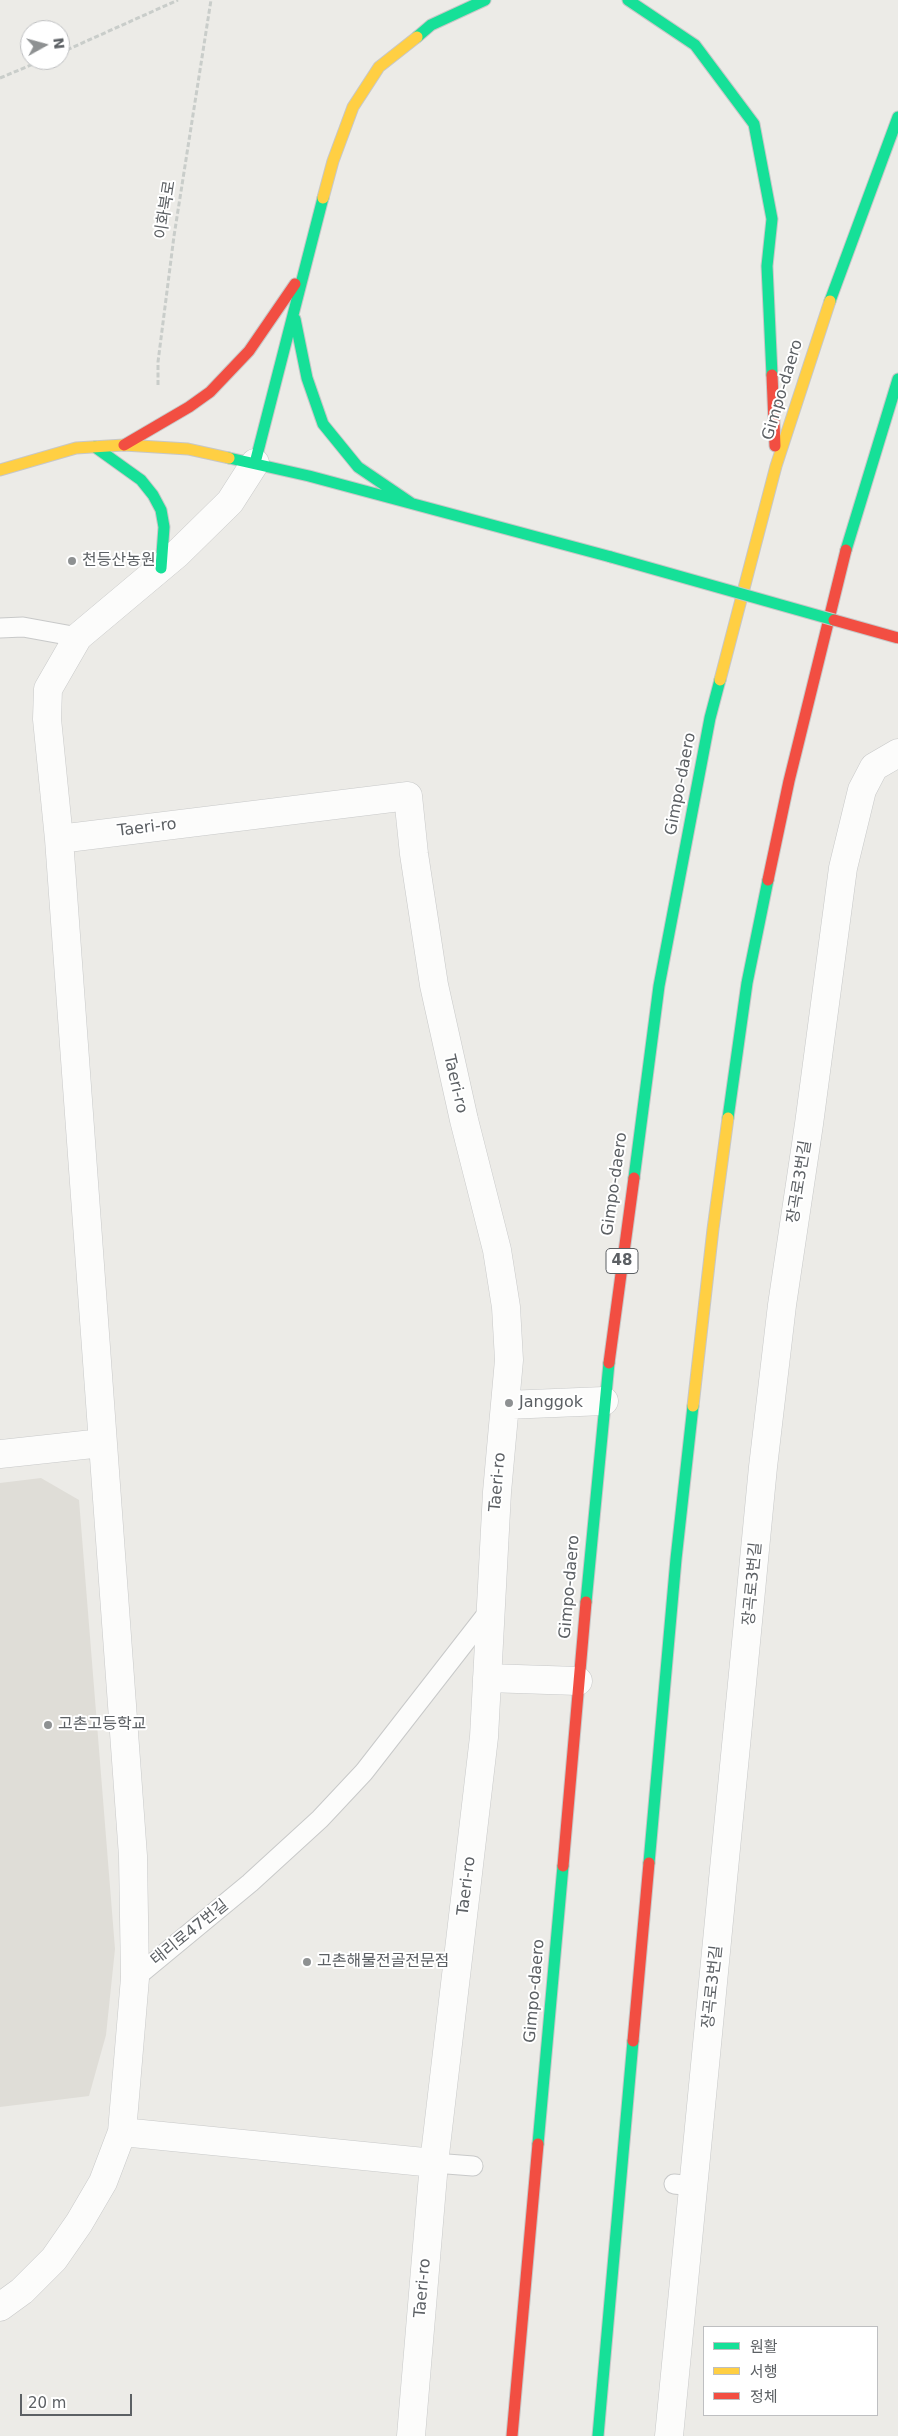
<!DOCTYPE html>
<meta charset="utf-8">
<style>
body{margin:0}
#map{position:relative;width:898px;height:2436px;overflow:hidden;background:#ecebe7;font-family:"DejaVu Sans","Noto Sans KR",sans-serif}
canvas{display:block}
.legend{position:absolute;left:703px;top:2326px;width:175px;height:90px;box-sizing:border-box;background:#fff;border:1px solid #bebfc1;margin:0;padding:6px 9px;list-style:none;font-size:15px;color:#5c6064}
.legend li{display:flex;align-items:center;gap:10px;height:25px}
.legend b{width:25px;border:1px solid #bebfc1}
.north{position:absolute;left:20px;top:20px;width:50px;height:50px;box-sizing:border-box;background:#fff;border:1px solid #bebfc1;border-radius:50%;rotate:83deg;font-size:14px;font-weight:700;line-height:20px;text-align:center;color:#5c6064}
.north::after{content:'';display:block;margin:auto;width:18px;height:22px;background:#8e9192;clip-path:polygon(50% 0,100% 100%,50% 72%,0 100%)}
.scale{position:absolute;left:20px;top:2394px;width:112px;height:22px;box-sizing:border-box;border:2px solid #5c6064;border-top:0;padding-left:6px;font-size:15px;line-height:18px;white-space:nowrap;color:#5c6064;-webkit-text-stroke:4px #fff;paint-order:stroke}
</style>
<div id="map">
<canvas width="898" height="2436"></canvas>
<ul class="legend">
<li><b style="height:6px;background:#16e098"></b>원활</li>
<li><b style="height:6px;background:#ffcf43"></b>서행</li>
<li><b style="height:6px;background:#f24e42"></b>정체</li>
</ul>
<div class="north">N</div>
<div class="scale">20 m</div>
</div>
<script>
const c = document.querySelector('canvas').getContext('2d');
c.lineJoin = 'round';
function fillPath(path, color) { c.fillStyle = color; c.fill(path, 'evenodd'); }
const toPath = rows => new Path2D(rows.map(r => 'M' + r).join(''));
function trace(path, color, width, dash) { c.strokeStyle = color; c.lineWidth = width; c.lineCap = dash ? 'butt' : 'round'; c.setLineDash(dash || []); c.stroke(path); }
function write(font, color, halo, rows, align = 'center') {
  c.font = font + ' "DejaVu Sans","Noto Sans KR",sans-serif'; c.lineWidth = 4; c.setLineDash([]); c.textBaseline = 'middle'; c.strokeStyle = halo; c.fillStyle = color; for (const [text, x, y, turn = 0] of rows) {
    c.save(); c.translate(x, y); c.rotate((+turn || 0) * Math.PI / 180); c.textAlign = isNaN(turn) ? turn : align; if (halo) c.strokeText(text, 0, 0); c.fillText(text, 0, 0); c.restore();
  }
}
fillPath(toPath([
 [41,1478,79,1500,115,1949,106,2035,89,2096,0,2107,0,1483]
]), '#dfddd7');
const lane = toPath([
 [0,628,23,627,78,637],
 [135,1978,250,1883,320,1819,364,1772,490,1610],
 [434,2163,473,2166],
 [674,2184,694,2186]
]);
const street = toPath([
 [255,463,230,502,177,554,78,637,48,689,47,719,59,839,408,796,414,854,434,985,464,1120,497,1250,506,1307,509,1360,497,1492,484,1737,434,2163,411,2436],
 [506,1405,604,1401],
 [0,1454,102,1443],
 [487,1678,578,1681],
 [122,2132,434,2163],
 [0,2307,22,2291,54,2259,79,2223,103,2182,122,2132,135,1978,133,1856,59,839],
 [669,2436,763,1467,782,1305,809,1124,843,868,862,790,874,767,898,753]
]);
const fast = toPath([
 [628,0,695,45,754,124,772,219,767,266,772,375],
 [417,37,431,25,485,0],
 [830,301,898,117],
 [295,319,307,378,323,424,358,467,411,503],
 [95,447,141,480,153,495,161,510,164,527,161,568],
 [229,458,309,476,611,557],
 [255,463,323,198],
 [846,550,898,379],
 [728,1118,747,983,768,880],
 [634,1178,659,986,710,718,720,680],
 [586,1602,609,1363],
 [649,1863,676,1559,693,1406],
 [538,2144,563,1866],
 [598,2436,633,2041]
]);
const slow = toPath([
 [323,198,333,161,353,107,379,67,417,37],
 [0,470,76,448,124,445,188,449,229,458],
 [720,680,776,466,830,301],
 [693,1406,713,1229,728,1118]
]);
const jam = toPath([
 [772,375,775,446],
 [124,445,189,407,210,392,249,351,295,284],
 [768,880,789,781,846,550],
 [609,1363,634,1178],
 [563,1866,586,1602],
 [633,2041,649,1863],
 [512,2436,538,2144]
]);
trace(lane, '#c8c9c9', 21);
trace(street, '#c8c9c9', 29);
trace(fast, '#c7c7c7', 13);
trace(slow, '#c7c7c7', 13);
trace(jam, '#c7c7c7', 13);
trace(toPath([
 [60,53,178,0],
 [0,78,43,60],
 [158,385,158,362,174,236,211,0]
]), '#c9cdca', 3, [5, 2.5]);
trace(lane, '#fcfcfb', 19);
trace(street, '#fcfcfb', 28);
trace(fast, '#16e098', 11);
trace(slow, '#ffcf43', 11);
trace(jam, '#f24e42', 11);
const fastBridge = toPath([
 [611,557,834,620]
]);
const jamBridge = toPath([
 [834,620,898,638]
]);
trace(fastBridge, '#c7c7c7', 13, []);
trace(jamBridge, '#c7c7c7', 13, []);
trace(fastBridge, '#16e098', 11);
trace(jamBridge, '#f24e42', 11);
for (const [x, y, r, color] of [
 [72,561,5,"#8e9192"],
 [509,1403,5,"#8e9192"],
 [48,1725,5,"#8e9192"],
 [307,1962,5,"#8e9192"]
]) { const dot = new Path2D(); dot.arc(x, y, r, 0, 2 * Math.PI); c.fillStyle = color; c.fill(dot); trace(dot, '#fff', 2); }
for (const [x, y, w] of [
 [622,1261,32]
]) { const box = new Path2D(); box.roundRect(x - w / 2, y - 12.5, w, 25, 4); c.fillStyle = '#fff'; c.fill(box); trace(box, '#5c6064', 1); }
write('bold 15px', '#5c6064', null, [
 ["48",622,1261]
]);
write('16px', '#5c6064', '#fff', [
 ["이화북로",166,210,-81],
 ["Gimpo-daero",783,390,-73],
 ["Gimpo-daero",681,784,-79],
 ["Taeri-ro",147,828,-7],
 ["Taeri-ro",455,1084,77],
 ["장곡로3번길",800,1182,-81],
 ["Gimpo-daero",615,1184,-82],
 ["Taeri-ro",498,1482,-85],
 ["장곡로3번길",753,1584,-85],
 ["Gimpo-daero",570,1587,-85],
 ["Taeri-ro",467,1886,-83],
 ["태리로47번길",190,1933,-39],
 ["장곡로3번길",713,1987,-84],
 ["Gimpo-daero",535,1991,-85],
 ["Taeri-ro",423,2288,-85]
]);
write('16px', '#5c6064', '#fff', [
 ["천등산농원",82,561],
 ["Janggok",519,1403],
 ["고촌고등학교",58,1725],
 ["고촌해물전골전문점",317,1962]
], 'left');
</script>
